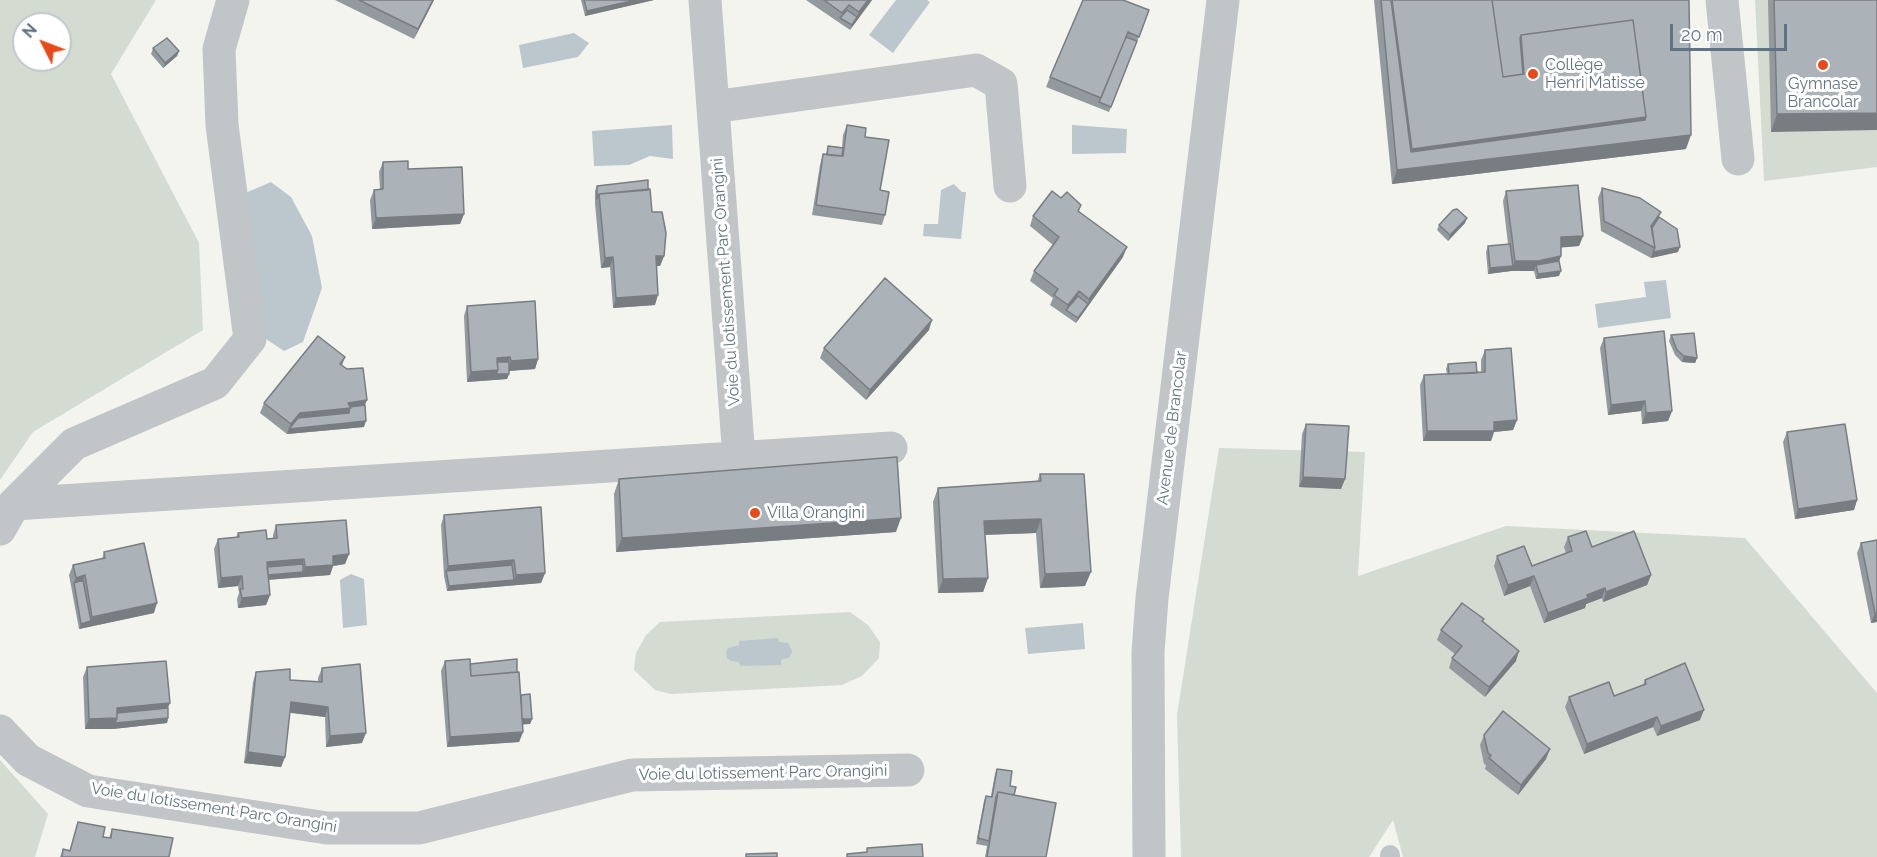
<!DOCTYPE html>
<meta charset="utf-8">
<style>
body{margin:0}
#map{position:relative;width:1877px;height:857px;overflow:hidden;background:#f4f4ef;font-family:Raleway,sans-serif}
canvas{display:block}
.north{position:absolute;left:12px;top:12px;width:60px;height:60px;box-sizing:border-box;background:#fff;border:2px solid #c0c7cd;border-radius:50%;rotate:312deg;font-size:16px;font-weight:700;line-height:24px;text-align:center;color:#617382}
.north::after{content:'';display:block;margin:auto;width:21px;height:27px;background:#ea4919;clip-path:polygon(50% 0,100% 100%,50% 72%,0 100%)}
.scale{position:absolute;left:1670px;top:24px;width:117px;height:27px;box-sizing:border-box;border:3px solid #617382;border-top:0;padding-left:8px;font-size:18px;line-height:21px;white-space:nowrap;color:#617382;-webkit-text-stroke:4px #fff;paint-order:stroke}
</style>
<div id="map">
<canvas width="1877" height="857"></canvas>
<div class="north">N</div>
<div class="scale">20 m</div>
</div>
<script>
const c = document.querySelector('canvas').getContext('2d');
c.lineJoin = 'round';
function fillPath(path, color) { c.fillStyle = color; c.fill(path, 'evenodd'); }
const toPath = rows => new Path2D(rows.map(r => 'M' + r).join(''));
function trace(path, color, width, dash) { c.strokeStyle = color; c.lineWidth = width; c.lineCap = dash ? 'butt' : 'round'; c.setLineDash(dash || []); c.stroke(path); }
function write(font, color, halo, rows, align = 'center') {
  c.font = font + ' Raleway,sans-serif'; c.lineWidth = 6; c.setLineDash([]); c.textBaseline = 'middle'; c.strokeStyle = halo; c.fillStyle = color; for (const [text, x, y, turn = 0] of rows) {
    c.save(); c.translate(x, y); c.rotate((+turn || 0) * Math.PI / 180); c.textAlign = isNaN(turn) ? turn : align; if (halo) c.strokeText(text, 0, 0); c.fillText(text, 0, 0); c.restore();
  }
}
fillPath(toPath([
 [0,0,156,0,111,74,199,243,203,330,33,432,0,480],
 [24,24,60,24,60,60,24,60],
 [1755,0,1877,0,1877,167,1764,181],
 [1219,448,1365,452,1358,576,1506,526,1745,538,1877,693,1877,857,1403,857,1393,820,1369,857,1181,857,1177,715],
 [850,612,868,625,880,642,879,658,862,676,842,685,671,694,655,690,634,670,636,653,646,635,660,622],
 [0,760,48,814,35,857,0,857]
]), '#d4dbd0');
fillPath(toPath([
 [896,0,927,0,930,2,893,53,869,35],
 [574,33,589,43,578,57,523,68,519,45],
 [672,125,673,159,650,156,629,165,594,166,592,131],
 [1072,125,1127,129,1126,153,1072,154],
 [271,182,291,197,312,236,322,288,303,342,284,351,263,337,243,194],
 [954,184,962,192,966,192,961,239,923,236,924,224,938,224,941,190],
 [1666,280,1671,318,1598,328,1595,304,1646,297,1644,282],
 [351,574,364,579,367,625,343,628,340,580],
 [1083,623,1085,649,1028,654,1025,628],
 [778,638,779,642,788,643,792,651,790,657,781,660,781,665,740,666,739,662,731,661,727,658,726,652,728,648,739,645,739,641]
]), '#bbc7cc');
trace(toPath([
 [1390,857,1390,855]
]), '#c1c5c8', 20);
trace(toPath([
 [705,0,739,458],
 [1722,0,1738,159],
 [713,107,976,70,1001,84,1010,186],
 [14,504,891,448],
 [0,529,14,504,74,444,215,383,250,339,222,125,219,49,233,0],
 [0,731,28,760,88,791,327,828,419,828,632,775,908,770]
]), '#c1c5c8', 33);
trace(toPath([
 [1149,857,1148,652,1152,598,1223,0]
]), '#c1c5c8', 33);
fillPath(toPath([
 [335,0,434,0,414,39],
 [581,0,654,0,585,16],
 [806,0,872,0,850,30],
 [1374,0,1689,0,1686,149,1392,184],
 [1768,0,1877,0,1771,132],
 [1149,10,1135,47,1109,112,1046,87,1050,77],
 [153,48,179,51,177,56,163,68,151,54],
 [847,125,865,137,880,190,885,215,882,225,812,215,820,165,823,154,826,155,828,146,842,147,843,135],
 [383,162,408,169,464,214,460,224,372,229,370,200,374,190,380,189,379,172],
 [597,186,648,190,652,212,664,256,660,266,656,266,655,305,613,308,610,267,601,268,595,204,595,191],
 [1602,188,1659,217,1678,252,1651,258,1601,231,1598,198],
 [1506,191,1583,236,1579,246,1561,247,1561,256,1559,261,1559,276,1536,279,1534,271,1511,271,1488,274,1486,252,1488,246,1508,244,1503,201],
 [1081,205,1079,211,1123,257,1076,323,1050,305,1053,298,1030,281,1034,271,1053,245,1030,226,1033,216],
 [1465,223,1448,241,1437,230,1439,225],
 [467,306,538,359,535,369,509,371,509,374,507,379,467,382,464,316],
 [929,330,866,400,820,358,824,348],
 [1671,335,1697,358,1695,363,1682,362,1675,355,1669,341],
 [1604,338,1672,411,1668,421,1642,424,1641,411,1608,415,1600,348],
 [1485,350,1517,420,1513,430,1494,432,1491,441,1423,441,1420,385,1424,375,1447,374,1446,369,1448,364,1477,372,1481,372,1481,360],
 [345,357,342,366,365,405,364,427,287,434,260,413,264,403],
 [1306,424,1345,479,1341,489,1299,487,1302,434],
 [1787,432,1857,500,1854,510,1795,519,1783,442],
 [1040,474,1085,586,1040,588,1036,533,985,535,988,578,983,592,938,593,933,502,938,488,1037,482],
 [619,479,896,532,616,552,614,494],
 [444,515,545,573,541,583,447,591,444,576,441,525],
 [276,525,349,554,345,564,333,566,330,575,268,580,270,595,266,605,238,608,237,599,239,593,238,586,218,588,214,549,218,539,236,537,238,533,267,539,273,538,273,535],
 [1568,537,1592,547,1651,575,1647,585,1603,602,1602,598,1586,604,1585,608,1544,623,1530,586,1504,596,1494,566,1497,556,1532,566,1566,553,1564,547],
 [1877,540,1877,622,1871,623,1857,553,1861,543],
 [104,552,154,613,79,629,69,575,73,565,102,559],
 [1483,622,1516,661,1485,697,1449,668,1452,658,1455,654,1437,640,1441,630],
 [445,661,470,664,517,672,521,695,532,719,530,724,522,724,523,732,519,742,447,747,441,671],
 [87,667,168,718,167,723,113,729,85,729,83,677],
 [322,668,362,743,326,747,325,717,290,713,285,757,281,767,244,763,253,682,256,672,290,680,318,682,318,678],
 [1645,680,1700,720,1657,736,1653,727,1584,754,1565,707,1569,697,1614,696,1643,685],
 [1484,735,1546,759,1518,795,1485,769,1486,765,1484,764,1480,745],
 [997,769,1010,786,1046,857,985,857,987,846,976,844,984,801,986,796,991,796,995,774],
 [78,822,103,837,109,838,112,829,169,857,60,857,63,849,70,850]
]), '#939a9e');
fillPath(toPath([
 [433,0,434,0,414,39,418,29],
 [636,0,654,0,585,16,587,11],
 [868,0,872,0,850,30,859,12],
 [179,51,177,56,163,68,165,63],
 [1877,113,1877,130,1771,132,1777,114],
 [1646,117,1640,134,1406,166,1412,149],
 [1691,135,1686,149,1392,184,1397,170],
 [464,214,460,224,372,229,376,218],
 [1467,218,1465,223,1448,241,1450,235],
 [1583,236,1579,246,1557,248,1561,237],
 [1127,247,1123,257,1076,323,1078,318,1088,304,1089,299],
 [1680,247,1678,252,1651,258,1653,252],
 [656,256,664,256,660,266,652,266],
 [1561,256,1557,267,1536,265,1534,271,1511,271,1488,274,1490,268,1513,266,1515,261],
 [613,257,610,267,601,268,605,258],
 [1561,271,1559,276,1536,279,1538,274],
 [1079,291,1076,301,1066,310,1068,305],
 [658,295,655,305,613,308,616,298],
 [932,320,929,330,866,400,870,390],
 [1684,356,1697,358,1695,363,1682,362],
 [510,357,507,367,496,368,497,358],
 [538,359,535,369,507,371,511,361],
 [498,370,494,380,467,382,471,372],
 [496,374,509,374,507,379,494,380],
 [367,400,363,410,366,421,364,427,287,434,291,424,300,413],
 [1645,401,1641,411,1608,415,1611,405],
 [1672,411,1668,421,1642,424,1646,413],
 [1517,420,1513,430,1494,432,1491,441,1423,441,1427,431,1494,422],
 [1303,477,1345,479,1341,489,1299,487],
 [1857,500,1854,510,1795,519,1798,509],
 [901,518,896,532,616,552,622,538],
 [1041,519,1036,533,979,535,984,521],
 [349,554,345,564,333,566,330,575,264,580,266,575,303,572,305,567,333,556],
 [304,559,301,570,265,572,267,562],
 [514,560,510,570,446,571,448,566],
 [1091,572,1085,586,1040,588,1045,574],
 [545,573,541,583,447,591,449,586,514,580,516,575],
 [85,575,81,586,74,583,76,578],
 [1651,575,1647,585,1603,602,1606,592],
 [242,576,238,586,218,588,221,578],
 [1534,576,1530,586,1504,596,1508,585],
 [988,578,983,592,938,593,943,579],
 [1605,588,1602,598,1586,604,1585,608,1544,623,1548,613,1587,595],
 [270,595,266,605,238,608,242,598],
 [157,603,154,613,79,629,81,624,91,621,92,617],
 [1875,613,1877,613,1877,622,1871,623],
 [1519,651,1516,661,1485,697,1489,687],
 [291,702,328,707,325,717,287,712],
 [170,703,166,713,115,718,117,708],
 [1704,710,1700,720,1657,736,1661,726],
 [1657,717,1653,727,1584,754,1587,744],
 [117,718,168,718,167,723,113,729,85,729,89,719],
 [520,719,532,719,530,724,518,725],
 [523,732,519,742,447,747,450,737],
 [366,733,362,743,326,747,330,736],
 [1550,749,1546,759,1518,795,1521,785],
 [248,752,285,757,281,767,244,763]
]), '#787d81');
const building = toPath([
 [359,0,433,0,418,29,359,0],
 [584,0,636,0,587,11,584,0],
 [824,0,868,0,859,12,849,5,842,13,824,0],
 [1083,0,1123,0,1149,10,1139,37,1128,32,1101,98,1050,77,1083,0],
 [1381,0,1391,0,1411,152,1645,120,1646,117,1633,20,1521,35,1520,38,1523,74,1503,77,1492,0,1689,0,1691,135,1397,170,1381,0],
 [1392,0,1492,0,1503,77,1524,74,1521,35,1633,20,1646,117,1412,149,1392,0],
 [1774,0,1877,0,1877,113,1777,114,1774,0],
 [847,10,857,17,852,25,840,18,847,10],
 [1126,37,1137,41,1111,107,1099,102,1126,37],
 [167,38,179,51,165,63,153,48,167,38],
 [847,125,866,128,865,137,889,140,880,190,889,192,885,215,816,205,823,154,843,156,847,125],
 [828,146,843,148,842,156,827,155,828,146],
 [408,161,408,169,462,167,464,214,376,218,374,190,383,189,383,162,408,161],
 [648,180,648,190,599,194,597,199,597,186,648,180],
 [1578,185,1583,236,1561,237,1561,256,1538,261,1515,261,1506,191,1578,185],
 [1602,188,1640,198,1661,212,1651,226,1655,248,1604,221,1602,188],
 [650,189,652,212,662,212,666,233,664,256,656,256,658,295,616,298,613,257,605,258,599,194,650,189],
 [1052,191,1061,198,1067,192,1081,205,1078,211,1127,247,1089,299,1079,291,1068,305,1054,295,1058,289,1034,271,1059,237,1033,216,1052,191],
 [1457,209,1467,218,1450,235,1439,225,1453,210,1457,209],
 [1659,217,1677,229,1680,247,1653,252,1655,248,1652,228,1659,217],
 [1510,244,1513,266,1490,268,1488,246,1510,244],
 [1559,261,1561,271,1538,274,1536,265,1559,261],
 [885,278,932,320,870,390,824,348,885,278],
 [1078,296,1088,304,1078,318,1066,310,1078,296],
 [535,301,538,359,511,361,510,357,497,358,498,370,471,372,467,306,535,301],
 [1664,331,1672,411,1646,413,1645,401,1611,405,1604,338,1664,331],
 [1694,333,1697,358,1684,356,1677,350,1671,335,1694,333],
 [318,336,345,357,340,364,347,369,363,368,367,400,348,403,351,408,300,413,291,424,264,403,318,336],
 [1511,348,1517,420,1494,422,1494,431,1427,431,1424,375,1485,372,1485,350,1511,348],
 [497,362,509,362,509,374,496,374,498,370,497,362],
 [1476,362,1477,373,1449,374,1448,364,1476,362],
 [365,405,366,421,289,429,298,418,349,413,350,407,365,405],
 [1306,424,1349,426,1345,479,1303,477,1306,424],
 [1845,424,1857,500,1798,509,1787,432,1845,424],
 [897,457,901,518,622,538,619,479,897,457],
 [1040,474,1084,474,1091,572,1045,574,1041,519,984,521,988,578,943,579,938,488,1041,481,1040,474],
 [541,507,545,573,516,575,514,560,448,566,444,515,541,507],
 [346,520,349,554,333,556,333,565,305,567,304,559,267,562,270,595,242,598,240,589,243,589,242,576,221,578,218,539,239,537,238,533,266,530,267,539,277,538,276,525,346,520],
 [1586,531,1592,547,1634,531,1651,575,1606,592,1605,588,1587,595,1588,598,1548,613,1534,576,1508,585,1497,556,1524,546,1532,566,1572,551,1568,537,1586,531],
 [1877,540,1877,613,1875,613,1861,543,1877,540],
 [144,543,157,603,92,617,85,575,76,578,73,565,105,558,104,552,144,543],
 [303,564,303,572,268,575,267,567,303,564],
 [512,565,514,580,449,586,446,571,512,565],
 [83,580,91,621,81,624,74,583,83,580],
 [1462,603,1484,619,1482,621,1519,651,1489,687,1452,658,1462,646,1441,630,1462,603],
 [470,659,471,676,519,672,523,732,450,737,445,661,470,659],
 [517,659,517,672,471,676,470,664,517,659],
 [166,661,170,703,117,708,117,718,89,719,87,667,166,661],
 [1685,663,1704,710,1661,726,1657,717,1587,744,1569,697,1609,682,1614,696,1646,684,1645,680,1685,663],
 [360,664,366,733,330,736,328,707,291,702,285,757,248,752,256,672,290,669,290,680,322,682,322,668,360,664],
 [530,694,532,719,522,719,521,695,530,694],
 [168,708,168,718,115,723,117,718,117,713,168,708],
 [1503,711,1550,749,1521,785,1489,758,1491,755,1488,753,1484,735,1503,711],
 [997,769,1012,771,1010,786,1016,787,1014,795,998,792,996,797,989,841,978,838,986,796,992,797,997,769],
 [998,792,1056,803,1046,857,987,857,998,792],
 [78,822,105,827,103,837,111,838,112,829,173,838,169,857,62,857,63,849,70,851,78,822],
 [922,844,923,857,847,857,847,854,867,852,867,848,922,844],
 [777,853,777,857,746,857,746,854,777,853]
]);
fillPath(building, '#abb3b8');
trace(building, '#787d81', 1.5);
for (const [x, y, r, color] of [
 [1823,65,6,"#ea4919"],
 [1533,74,6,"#ea4919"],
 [755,513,6,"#ea4919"]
]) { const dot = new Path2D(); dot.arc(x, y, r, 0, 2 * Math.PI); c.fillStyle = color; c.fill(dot); trace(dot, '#fff', 2); }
write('16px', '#617382', '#fff', [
 ["Collège",1545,65],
 ["Henri Matisse",1545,83],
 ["Gymnase",1823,84,"center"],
 ["Brancolar",1823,102,"center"],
 ["Villa Orangini",767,513]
], 'left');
write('16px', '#617382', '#fff', [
 ["Voie du lotissement Parc Orangini",726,282,-94],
 ["Avenue de Brancolar",1172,428,-83],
 ["Voie du lotissement Parc Orangini",763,773,-1],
 ["Voie du lotissement Parc Orangini",214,808,9]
]);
</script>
